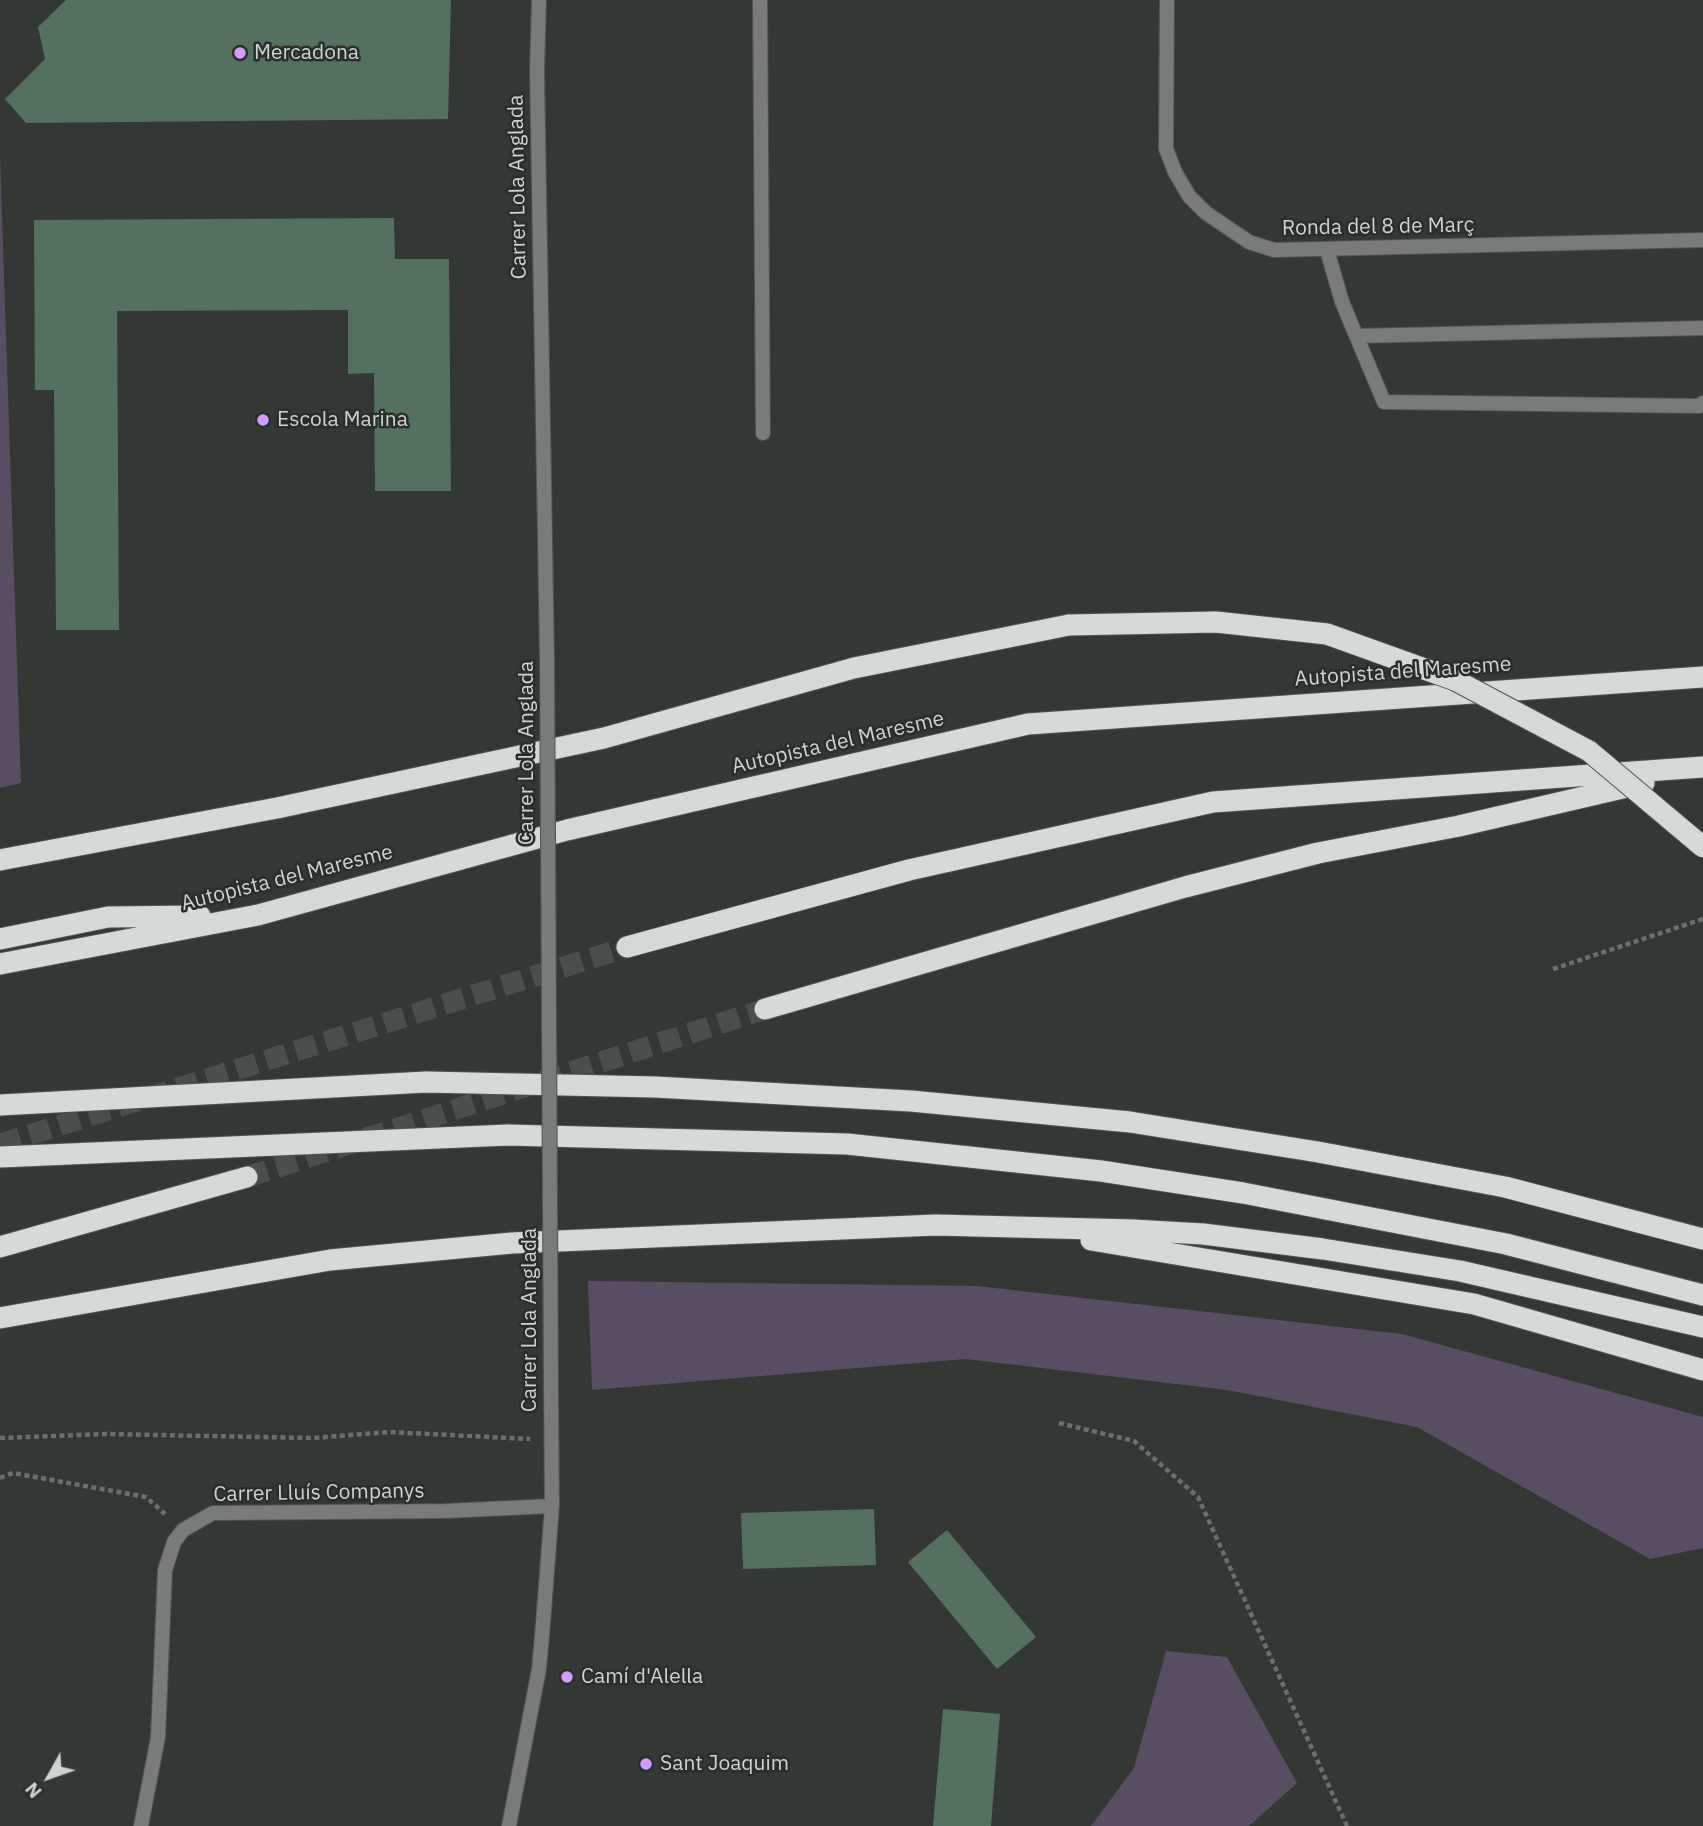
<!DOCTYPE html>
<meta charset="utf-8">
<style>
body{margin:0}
#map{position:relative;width:1703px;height:1826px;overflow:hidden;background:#343835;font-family:"IBM Plex Sans",sans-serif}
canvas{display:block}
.north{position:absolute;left:14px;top:1742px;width:70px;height:70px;-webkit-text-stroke:5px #2a2e2b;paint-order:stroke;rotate:230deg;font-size:19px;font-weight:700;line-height:28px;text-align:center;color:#cfd2d0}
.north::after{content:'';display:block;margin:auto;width:24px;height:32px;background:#cfd2d0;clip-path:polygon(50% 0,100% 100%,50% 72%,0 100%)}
</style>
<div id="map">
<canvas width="1703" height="1826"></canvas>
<div class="north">N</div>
</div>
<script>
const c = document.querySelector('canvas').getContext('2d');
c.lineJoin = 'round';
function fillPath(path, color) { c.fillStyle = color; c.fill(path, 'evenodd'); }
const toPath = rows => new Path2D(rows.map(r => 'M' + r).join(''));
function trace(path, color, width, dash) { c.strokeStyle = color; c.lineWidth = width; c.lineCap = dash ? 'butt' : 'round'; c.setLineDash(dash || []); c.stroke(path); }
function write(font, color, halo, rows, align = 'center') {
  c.font = font + ' "IBM Plex Sans",sans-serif'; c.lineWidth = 5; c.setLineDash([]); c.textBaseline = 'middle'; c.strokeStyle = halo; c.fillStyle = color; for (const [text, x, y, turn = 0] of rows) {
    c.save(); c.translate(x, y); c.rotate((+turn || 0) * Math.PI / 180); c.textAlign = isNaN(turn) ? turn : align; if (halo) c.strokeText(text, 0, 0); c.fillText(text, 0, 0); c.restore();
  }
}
fillPath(toPath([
 [0,156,21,783,0,788],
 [588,1281,977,1286,1402,1334,1703,1417,1703,1548,1650,1559,1417,1427,1227,1390,966,1359,592,1390],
 [1166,1651,1227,1657,1297,1783,1249,1826,1091,1826,1134,1768]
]), '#594d63');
fillPath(toPath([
 [66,0,451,0,448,119,26,123,5,99,45,59,38,27],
 [394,218,395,259,449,259,451,491,375,491,374,373,348,374,348,310,117,311,119,630,56,630,54,390,35,390,34,220],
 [874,1509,876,1565,743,1569,741,1513],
 [947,1530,1036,1637,997,1669,908,1562],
 [943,1709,1000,1714,991,1826,933,1826]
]), '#54705f');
trace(toPath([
 [0,1144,627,947],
 [247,1177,765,1009]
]), '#4b4f4c', 21, [21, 10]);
const lane = toPath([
 [760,0,763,433],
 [1327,250,1342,302,1384,402,1699,406,1703,403],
 [1357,336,1703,328]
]);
const street = toPath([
 [539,0,537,71,547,657],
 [1167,0,1166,149,1175,172,1189,196,1206,213,1249,242,1274,250,1703,240],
 [141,1826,158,1737,165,1570,174,1542,183,1530,213,1513,445,1511,552,1506],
 [509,1826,539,1669,543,1624,552,1506,551,1385]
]);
const highway = toPath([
 [0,860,277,808,604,738,854,668,1069,625],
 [0,939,108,917,200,916],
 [627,947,909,870,1213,802,1703,767],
 [0,964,258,915,567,830,1028,724,1703,677],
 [765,1009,1185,887,1318,853,1459,826,1644,783],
 [0,1105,426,1082,655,1087,911,1101,1130,1122,1318,1152,1505,1187,1703,1239],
 [0,1157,508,1135,847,1144,1101,1171,1243,1193,1506,1244,1703,1295],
 [1091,1240,1474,1304,1703,1370],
 [0,1247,247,1177],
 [0,1318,330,1260,512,1243,936,1225,1133,1230,1203,1234,1323,1249,1460,1271,1703,1327]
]);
trace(lane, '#505451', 16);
trace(street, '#505451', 16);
trace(highway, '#505451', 23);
trace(toPath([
 [1553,969,1703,919],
 [1059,1423,1134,1441,1198,1497,1347,1826],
 [0,1438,106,1434,313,1438,389,1432,530,1439],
 [0,1478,13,1473,146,1497,165,1514]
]), '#6c706d', 4.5, [5, 3.5]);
trace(lane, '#797b7a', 14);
trace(street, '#797b7a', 14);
trace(highway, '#d4dad6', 21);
const streetBridge = toPath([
 [547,657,551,1385]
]);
const highwayBridge = toPath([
 [1069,625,1216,622,1327,634,1455,680,1589,751,1703,847]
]);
trace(streetBridge, '#505451', 16, []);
trace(highwayBridge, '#505451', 23, []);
trace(streetBridge, '#797b7a', 14);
trace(highwayBridge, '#d4dad6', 21);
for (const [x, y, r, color] of [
 [240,53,7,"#d29dfd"],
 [263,420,7,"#d29dfd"],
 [567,1677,7,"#d29dfd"],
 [646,1764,7,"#d29dfd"]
]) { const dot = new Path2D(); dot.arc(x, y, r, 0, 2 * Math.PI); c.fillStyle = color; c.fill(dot); trace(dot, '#2a2e2b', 2.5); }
write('21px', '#cfd2d0', '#2a2e2b', [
 ["Mercadona",254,53],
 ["Escola Marina",277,420],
 ["Camí d'Alella",581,1677],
 ["Sant Joaquim",660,1764]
], 'left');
write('21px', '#cfd2d0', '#2a2e2b', [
 ["Carrer Lola Anglada",518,187,-91],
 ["Ronda del 8 de Març",1378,227,-1],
 ["Autopista del Maresme",1403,672,-4],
 ["Autopista del Maresme",838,743,-13],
 ["Carrer Lola Anglada",527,753,-90],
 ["Autopista del Maresme",287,878,-14],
 ["Carrer Lola Anglada",530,1320,-90],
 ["Carrer Lluís Companys",319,1493,-1]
]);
</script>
